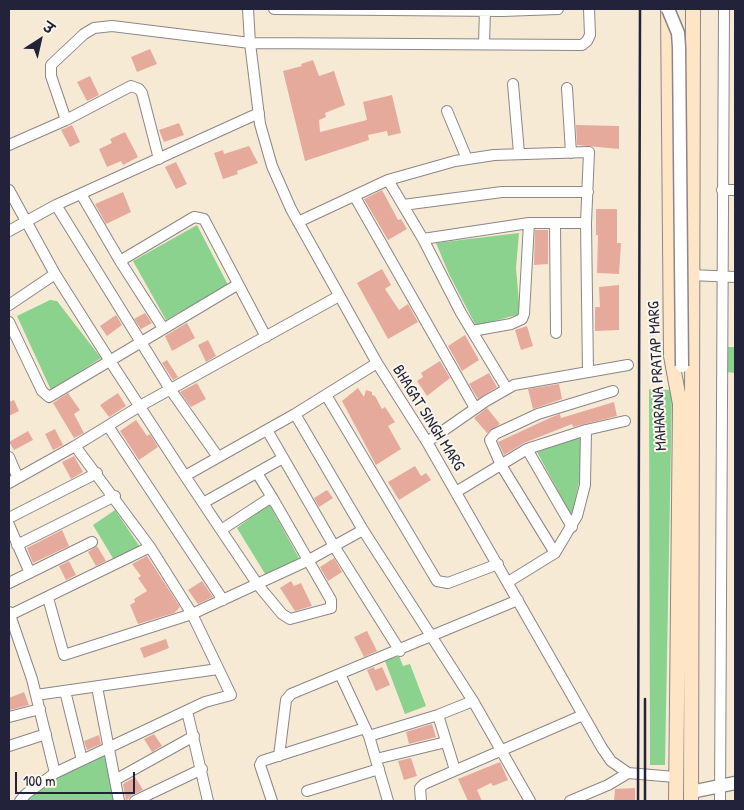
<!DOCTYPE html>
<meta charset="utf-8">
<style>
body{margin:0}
#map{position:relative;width:744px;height:810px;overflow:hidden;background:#f6ead5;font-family:"Patrick Hand","Playpen Sans Deva",sans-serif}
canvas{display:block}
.frame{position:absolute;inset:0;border:10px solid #22223b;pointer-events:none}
.north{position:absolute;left:15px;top:15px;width:50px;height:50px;-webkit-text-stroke:4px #fbf7ec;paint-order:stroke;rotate:35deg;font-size:14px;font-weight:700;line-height:20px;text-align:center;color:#22223b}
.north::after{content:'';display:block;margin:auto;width:18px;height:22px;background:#22223b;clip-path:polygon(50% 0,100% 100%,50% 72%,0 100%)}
.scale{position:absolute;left:15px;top:772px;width:120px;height:22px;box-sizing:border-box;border:2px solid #22223b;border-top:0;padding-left:6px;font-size:15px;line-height:18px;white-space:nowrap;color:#22223b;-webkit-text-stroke:4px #fbf7ec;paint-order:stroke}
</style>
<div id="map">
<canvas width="744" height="810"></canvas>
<div class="frame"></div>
<div class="north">उ</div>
<div class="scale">100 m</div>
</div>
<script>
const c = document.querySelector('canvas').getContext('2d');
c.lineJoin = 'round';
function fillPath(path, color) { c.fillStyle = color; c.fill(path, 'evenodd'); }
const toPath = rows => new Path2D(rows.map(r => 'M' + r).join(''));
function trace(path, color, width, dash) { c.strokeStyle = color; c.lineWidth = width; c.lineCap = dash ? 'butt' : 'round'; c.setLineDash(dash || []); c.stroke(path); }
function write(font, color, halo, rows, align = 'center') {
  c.font = font + ' "Patrick Hand",sans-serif'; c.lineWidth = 4; c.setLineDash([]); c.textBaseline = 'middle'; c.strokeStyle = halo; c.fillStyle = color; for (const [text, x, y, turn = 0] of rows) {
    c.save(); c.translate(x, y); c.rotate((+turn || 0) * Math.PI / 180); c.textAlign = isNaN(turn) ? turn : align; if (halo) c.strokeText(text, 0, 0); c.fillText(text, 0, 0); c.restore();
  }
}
fillPath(toPath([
 [197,225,228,285,166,320,133,261],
 [519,233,516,268,520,314,476,326,449,274,436,243],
 [50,300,57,301,101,358,51,390,17,316],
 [727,347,735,347,735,373,726,372],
 [649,389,672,390,665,765,650,765],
 [581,437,580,477,572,517,537,452],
 [269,504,299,558,267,577,237,528],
 [115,510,140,547,114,560,93,525],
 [399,656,403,666,410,664,426,706,405,714,385,661],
 [107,753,115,801,24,801,56,776]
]), '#8ad28d');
fillPath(toPath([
 [150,49,157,64,137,72,131,57],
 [313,60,319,76,334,71,345,105,325,113,326,117,319,120,320,132,367,120,363,102,392,95,401,133,388,136,387,131,368,135,369,140,305,161,283,71,302,66,301,64],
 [90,76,99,95,87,101,77,82],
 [179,123,184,135,164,142,159,130],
 [72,125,80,142,70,147,61,130],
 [576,125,619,126,619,149,577,145],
 [125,132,138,157,123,165,121,161,107,167,99,149,112,143,110,139],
 [249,146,258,163,237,171,238,174,223,179,214,153,223,150,224,154],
 [176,162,187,184,176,189,165,167],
 [382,190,398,220,401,219,407,229,388,240,364,199],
 [123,192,131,212,106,224,95,204],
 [596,209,617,209,617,243,621,243,619,274,597,273,598,235,596,235],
 [535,230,548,230,548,264,534,265],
 [382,269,391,285,385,289,399,310,408,304,418,322,388,339,357,283],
 [619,285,619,330,595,331,595,307,600,307,599,287],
 [145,313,152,323,141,329,134,319],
 [116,315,122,325,107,336,100,326],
 [187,323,195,338,172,351,165,336],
 [527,326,533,346,521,350,515,330],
 [465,335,479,360,462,371,448,346],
 [208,340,216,356,206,362,198,345],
 [167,360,178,377,173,380,162,363],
 [440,361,450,378,427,396,417,381,423,377,421,373],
 [489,373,497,387,478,399,469,384],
 [197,383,206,399,191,407,180,392],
 [559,384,562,399,533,409,528,389],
 [358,388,364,397,366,390,372,392,372,395,375,396,382,409,385,407,395,422,388,426,401,449,376,465,342,401],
 [68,393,80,410,74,414,84,433,74,438,53,403],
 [118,393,126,406,109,417,100,405],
 [14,400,19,411,9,416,9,402],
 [614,402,617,416,573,427,572,424,524,443,504,455,498,442,552,417,560,414,561,418],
 [487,408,500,424,487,433,474,418],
 [136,420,147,436,150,434,158,447,139,460,120,431],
 [55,429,63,445,53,450,45,434],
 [28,431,33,440,14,450,9,442],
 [74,456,83,472,71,479,62,462],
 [415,466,421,476,426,473,431,480,399,500,388,482],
 [327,490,333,498,319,507,314,498],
 [62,530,69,546,33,563,27,548],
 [97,546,106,561,96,566,88,552],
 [147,556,180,607,174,613,138,624,130,605,135,602,134,599,147,591,138,578,141,576,132,564],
 [334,558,342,572,328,581,320,567],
 [69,561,76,575,66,580,59,566],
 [202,581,213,597,198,604,188,590],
 [291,581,294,586,301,583,312,606,295,611,280,588],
 [367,631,377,651,364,657,354,637],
 [166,639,169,648,144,658,140,648],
 [374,667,375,670,382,667,390,685,376,691,367,670],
 [24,692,29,705,10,710,9,698],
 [432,724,436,737,409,744,406,732],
 [154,734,162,746,152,752,144,739],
 [99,735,101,744,87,750,84,741],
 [411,758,417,776,404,780,398,761],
 [500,762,508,780,493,786,491,783,477,790,482,801,468,801,458,779],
 [135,777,143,790,132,795,126,801,123,784],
 [635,788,635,801,614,801,615,789]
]), '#e6aa9d');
const minor = toPath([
 [248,9,250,43,260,124,272,166,291,209,377,363,427,442,602,748,611,761,628,773,675,777],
 [274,9,502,11,558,9],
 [484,44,485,9],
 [513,84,519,153],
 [567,88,571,153],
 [447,111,467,159],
 [66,120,51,76,51,65,84,34,94,28,112,26,250,43,582,45,587,41,590,35,589,9],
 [9,145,66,120,131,86,139,89,142,93,159,159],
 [388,180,423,239,461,313,507,389],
 [9,190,55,274,110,361,185,476,221,530,258,585,282,614,290,619,331,608,331,600,273,499,267,500,221,530],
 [722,190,735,190],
 [81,194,120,261,163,328],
 [355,197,475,408],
 [56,205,170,389,218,457],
 [403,205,502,192,588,192],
 [298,222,388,180,455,161,494,155,589,152,586,223,588,372],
 [555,223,556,333],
 [9,231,56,205,259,113],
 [423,239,529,223,586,223],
 [120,261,194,217,204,219,266,337],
 [691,275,735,277],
 [9,305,55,274],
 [9,322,42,391,49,397,237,285],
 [472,331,511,324,522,319,524,314,529,223],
 [326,395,437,581,448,583,498,564],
 [295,414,363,530,473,701,530,801],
 [108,426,223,600],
 [267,430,334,546,400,651],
 [427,442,486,401,514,385,628,365],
 [527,449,572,527],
 [9,457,18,478],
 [257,473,273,499],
 [185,476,295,414,377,363],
 [9,483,75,446,140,406,339,296],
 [456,492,527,449,586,430,625,421],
 [203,503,283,458],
 [9,518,97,473],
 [9,525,30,573],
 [17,545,115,496],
 [555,553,501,465,490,440,495,434,538,414,613,391],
 [508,582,555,553,577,516,585,485,586,430],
 [9,583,92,542],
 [48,598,64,655,192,614,307,561,363,530],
 [9,612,32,679,55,773],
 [10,615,150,547],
 [340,674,369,736,388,801],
 [97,687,119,801],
 [65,691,82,760],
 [36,695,218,669],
 [187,711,208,801],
 [438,715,455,770],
 [9,717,40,709],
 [369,736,438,715,473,701],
 [9,746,46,734],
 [279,756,286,700,291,694,518,600],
 [376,759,446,742],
 [115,780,194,736],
 [307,791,379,769],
 [20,801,26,794,55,773,205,702,231,695,192,614,150,547,75,446],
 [135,801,202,769],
 [272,801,260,765,262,761,365,728],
 [421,801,420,788,424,784,583,715],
 [570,801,608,785,628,773],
 [720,801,724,9]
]);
const tertiary = toPath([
 [691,792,735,783]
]);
const secondary = toPath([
 [668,9,671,356,680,404,676,801],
 [691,801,693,9]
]);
trace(minor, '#8c8688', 12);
trace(tertiary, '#8c8688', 15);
trace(secondary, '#8c8688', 16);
trace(minor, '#fff', 10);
trace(tertiary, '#fff', 12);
trace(secondary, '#fee5c5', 14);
trace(toPath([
 [645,699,645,801],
 [638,801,640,9]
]), '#22223b', 2.5);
const tertiaryBridge = toPath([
 [668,9,678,33,679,47,682,366]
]);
trace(tertiaryBridge, '#8c8688', 15, []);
trace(tertiaryBridge, '#fff', 12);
write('16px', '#22223b', '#fbf7ec', [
 ["MAHARANA PRATAP MARG",658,376,-93],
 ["BHAGAT SINGH MARG",428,418,58]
]);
</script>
